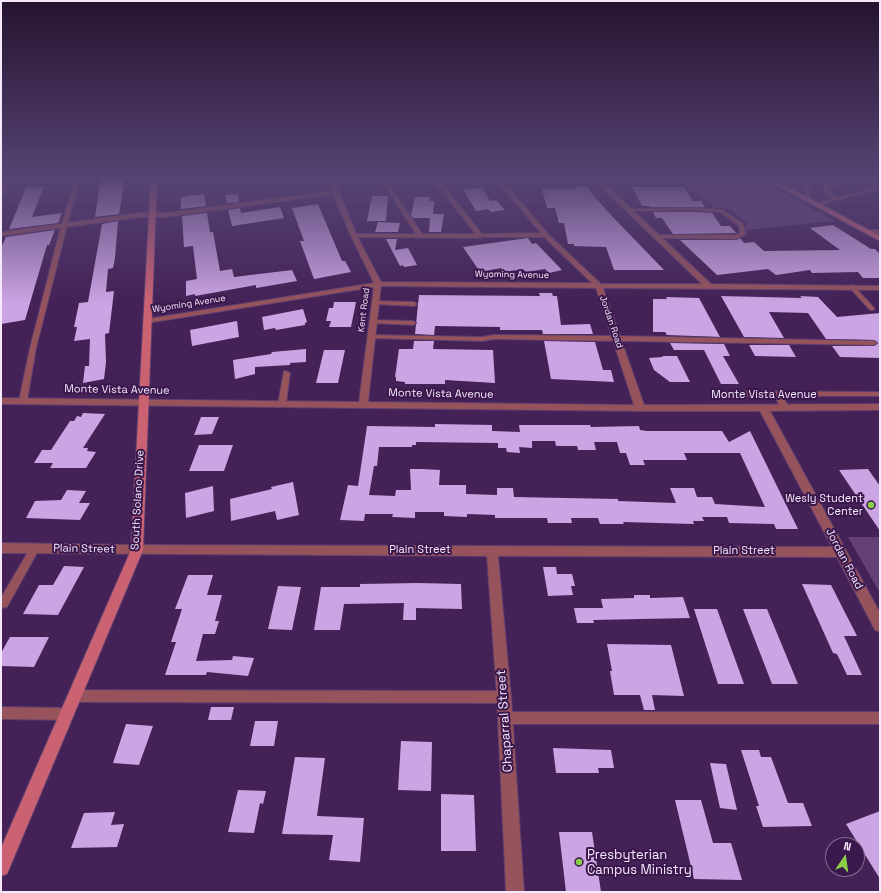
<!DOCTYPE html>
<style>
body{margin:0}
#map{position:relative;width:881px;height:893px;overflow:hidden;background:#442257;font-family:"Space Grotesk",sans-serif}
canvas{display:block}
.frame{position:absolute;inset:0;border:2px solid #f5e9fc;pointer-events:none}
.north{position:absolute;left:825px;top:837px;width:40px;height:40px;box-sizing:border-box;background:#3a174c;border:1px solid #856b92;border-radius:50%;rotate:13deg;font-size:11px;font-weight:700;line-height:16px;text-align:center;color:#f5e9fc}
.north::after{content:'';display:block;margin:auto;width:14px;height:18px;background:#8ace48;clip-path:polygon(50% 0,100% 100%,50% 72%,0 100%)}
</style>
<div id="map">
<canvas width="881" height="893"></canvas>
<div class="frame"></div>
<div class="north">N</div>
</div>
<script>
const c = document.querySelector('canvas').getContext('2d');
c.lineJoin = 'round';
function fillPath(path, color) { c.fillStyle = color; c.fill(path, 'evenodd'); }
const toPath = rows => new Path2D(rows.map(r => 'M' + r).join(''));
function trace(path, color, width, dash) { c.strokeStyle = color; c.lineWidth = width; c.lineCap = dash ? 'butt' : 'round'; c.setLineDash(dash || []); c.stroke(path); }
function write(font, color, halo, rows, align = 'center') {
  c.font = font + ' "Space Grotesk",sans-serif'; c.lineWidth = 4; c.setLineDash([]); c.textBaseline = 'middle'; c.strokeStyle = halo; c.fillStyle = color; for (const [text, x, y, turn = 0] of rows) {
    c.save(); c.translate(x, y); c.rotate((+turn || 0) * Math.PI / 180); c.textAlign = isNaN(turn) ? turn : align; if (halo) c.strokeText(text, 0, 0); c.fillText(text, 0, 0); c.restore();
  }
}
fillPath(toPath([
 [751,179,756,180,784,193,835,221,745,230,747,224,733,211,724,208,715,208,684,184],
 [848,537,880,537,880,593]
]), '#643f78');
fillPath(toPath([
 [101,178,125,178,119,214,95,217],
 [44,186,32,217,62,213,58,223,9,229,26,188],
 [587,186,592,194,611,215,664,270,614,270,606,247,574,246,574,244,568,244,564,223,559,223,555,208,547,208,542,189,576,189,575,187],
 [632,187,684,187,693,201,701,201,705,207,650,207,649,206,642,206],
 [482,188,490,201,496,200,505,210,491,212,488,209,476,211,463,189],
 [204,194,206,206,181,209,181,197],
 [238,194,239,202,227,203,225,195],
 [372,196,388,196,386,221,367,221],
 [415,197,430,197,430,201,434,201,433,214,444,214,441,232,429,232,430,218,413,218,411,215],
 [318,204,342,261,345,261,351,272,314,279,300,241,304,241,292,208],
 [280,207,284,218,232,226,228,210,240,208,241,213],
 [653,212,697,212,712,213,721,226,730,226,736,233,673,234,662,218,656,218],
 [207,213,210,232,213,232,220,271,232,269,234,277,292,270,297,281,256,288,256,285,195,296,195,294,186,296,186,281,197,279,193,246,184,247,182,216],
 [118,221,115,258,113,268,108,269,106,292,114,291,109,333,105,334,106,362,104,379,83,383,85,366,89,366,90,339,74,341,77,327,74,327,79,303,88,302,102,224],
 [378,222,400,223,398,232,375,232],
 [833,225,871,249,875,249,880,254,880,278,863,278,858,272,812,273,810,270,776,275,768,269,717,275,680,240,736,240,740,238,744,243,754,242,764,251,840,250,810,228],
 [55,230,49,245,47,245,25,320,1,324,1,248,6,237],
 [528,238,532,244,536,243,562,270,549,273,545,269,526,272,523,269,504,272,501,268,480,272,463,247],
 [386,239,397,239,395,250,408,248,417,265,404,267,403,265,400,266],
 [539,293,552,293,553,296,557,296,561,325,590,324,593,334,543,334,542,330,500,330,500,327,435,326,434,335,415,334,419,295,540,296],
 [721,296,802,298,800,296,818,297,837,317,880,313,880,358,840,357,832,346,874,346,878,343,874,340,826,339,808,313,769,312,784,338,744,337],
 [666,297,699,298,720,337,667,335,665,332,653,332,653,299,667,299],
 [334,302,356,302,351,327,329,327,331,321,326,321,329,308,333,308],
 [303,309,307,322,305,323,305,325,276,330,275,328,264,330,262,317],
 [237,321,239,337,192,346,190,330],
 [414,341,434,341,433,349,493,350,495,383,445,380,445,384,405,384,405,382,396,381,396,377,395,377,399,349,413,349],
 [544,341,595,342,603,370,611,370,614,382,551,379],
 [670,343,724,344,730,356,723,356,739,384,721,384,704,350,674,350],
 [749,345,789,345,796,357,755,356],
 [306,349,306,362,290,363,290,365,255,367,255,374,235,379,233,360,271,354,272,352],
 [324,350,345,350,338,383,316,383],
 [662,356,677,356,690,382,670,382,654,370,649,358,663,357],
 [83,413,105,414,83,448,88,448,87,451,96,452,86,468,50,468,53,463,34,463,42,450,51,450,70,421,74,421,77,416,81,417],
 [201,417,219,417,212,434,194,435],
 [435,424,492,425,492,431,520,432,519,425,590,425,591,427,639,426,640,430,647,431,722,431,729,442,750,431,798,529,776,529,774,524,729,523,727,517,702,517,704,521,693,521,694,524,623,522,624,524,600,524,598,518,571,518,572,523,548,523,547,518,495,518,495,515,467,514,467,517,444,516,444,512,415,512,415,518,392,517,393,514,365,514,364,521,340,520,348,485,358,486,367,426,435,427],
 [532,441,555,441,556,446,577,446,578,450,596,450,594,442,617,442,620,453,626,453,630,465,645,465,643,460,687,460,684,453,740,453,765,507,715,504,712,497,697,497,694,488,670,488,676,503,618,501,618,499,514,497,513,488,497,488,497,495,466,494,466,485,439,485,440,470,422,469,410,469,411,490,396,490,395,496,369,495,374,466,377,466,379,447,412,447,412,445,416,445,416,442,498,443,498,448,506,448,507,452,520,453,519,447,532,448],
 [199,445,233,445,224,471,189,471],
 [868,469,880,486,880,531,839,470],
 [293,482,299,515,277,520,275,511,231,521,230,499,272,489,271,487],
 [213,486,214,511,186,518,185,493],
 [67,490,86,491,79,503,90,503,80,520,26,518,35,501,61,500],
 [64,566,84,567,58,615,23,614,39,585,53,585],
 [543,567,556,567,557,574,572,574,575,586,571,586,573,595,548,596],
 [188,575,213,575,207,595,222,595,215,621,219,621,215,634,203,634,196,661,232,660,233,656,254,658,248,676,207,672,206,675,165,675,176,642,171,642,182,609,175,609],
 [418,583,461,584,462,609,416,608,416,620,403,620,404,603,344,604,340,630,314,630,321,587,360,587,360,584],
 [802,584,831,585,857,636,844,636,862,675,847,675,837,654,833,653],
 [278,586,301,587,292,630,268,629],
 [634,595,650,595,650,598,683,597,690,618,593,620,594,623,577,623,574,608,603,608,601,599,634,598],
 [694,609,717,609,744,684,718,684],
 [743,609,767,609,798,684,772,684],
 [10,637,49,637,34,667,1,666,1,653],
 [607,644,671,645,684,696,652,695,655,710,644,710,640,695,614,695,610,671,612,671],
 [211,707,234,707,231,720,208,720],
 [255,721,278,721,274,746,250,746],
 [126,724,153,726,139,765,113,763],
 [401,741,432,742,431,791,398,790],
 [553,748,611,750,614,768,598,768,599,773,556,773],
 [741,750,759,750,761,757,771,757,788,803,803,803,812,826,763,827,756,806,759,806],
 [295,757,325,758,317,816,364,818,360,862,329,860,333,835,282,834],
 [710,763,726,764,737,810,720,808],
 [238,790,266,791,263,804,260,803,254,833,228,832],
 [441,794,474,795,476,851,441,851],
 [675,800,701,800,713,843,731,843,742,880,694,879],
 [880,811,880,879,846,824],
 [115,812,111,825,124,824,117,847,71,848,84,813],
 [559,832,592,832,601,892,566,892]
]), '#cba4e3');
const lane = toPath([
 [76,178,80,178,67,226,36,348,27,401,23,404,19,401,30,348,61,226,76,178],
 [381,178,385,178,422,234,480,234,483,236,480,238,352,237,351,236,354,234,416,234,381,179,381,178],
 [793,178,798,178,806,182,810,191,809,199,805,198,806,191,802,184,793,178],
 [862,178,871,179,880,186,880,189,817,205,815,204,832,199,826,194,823,188,824,185,862,178],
 [862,180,868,181,876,188,836,198,827,188,862,180],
 [697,208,723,210,743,224,746,234,736,239,656,238,653,236,654,235,735,235,740,233,739,226,720,212,697,210,628,211,626,210,628,209,697,208],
 [852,285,854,286,874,308,874,310,870,310,850,288,849,287,852,285],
 [375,301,414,302,417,304,414,306,373,304,372,303,375,301],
 [373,320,413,321,416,323,413,325,371,323,371,321,373,320],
 [371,335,482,337,494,335,616,336,874,341,877,343,874,345,494,339,482,341,369,338,368,337,371,335],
 [284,371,286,371,290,373,286,404,282,407,278,404,284,371],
 [714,391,880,392,880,396,782,396,789,407,785,410,782,409,774,396,717,395,714,395,713,393,714,391],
 [35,544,38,545,40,548,38,551,7,607,1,608,1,598,32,545,35,544],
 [74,690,504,691,508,693,510,697,508,701,504,703,74,702,70,700,68,696,70,692,74,690],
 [1,707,67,708,71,710,73,714,71,718,67,720,1,719,1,707],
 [505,712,880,712,880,724,505,724,501,722,499,718,501,714,505,712]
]);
const street = toPath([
 [194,178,593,179,592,178,598,178,599,179,640,179,734,178,731,180,703,182,603,182,711,284,880,286,880,290,603,288,644,405,880,404,880,410,770,411,880,613,880,632,875,630,837,557,498,556,511,697,524,892,506,892,497,697,487,556,1,553,1,543,137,545,832,547,760,411,640,411,1,404,1,398,359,402,374,287,147,323,143,321,147,319,374,283,351,236,333,194,166,217,140,217,1,236,1,232,140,213,166,213,332,191,330,186,333,184,335,185,339,192,357,236,381,282,592,283,544,237,478,237,434,181,197,180,194,178],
 [440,181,498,182,541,233,482,234,440,181],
 [504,182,596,182,702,284,601,284,548,234,504,182],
 [381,286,596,288,634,405,368,402,381,286],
 [3,184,8,185,3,194,1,195,1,187,3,184],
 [870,230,880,230,880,234,868,233,868,231,870,230]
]);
const secondary = toPath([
 [151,178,157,178,143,550,7,874,1,876,1,848,131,550,151,178],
 [763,178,770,178,819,203,880,236,880,241,763,178]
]);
trace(lane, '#5d3e6e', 2);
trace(street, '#5d3e6e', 2);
trace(secondary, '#5d3e6e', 2);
fillPath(lane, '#96535c');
fillPath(street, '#96535c');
fillPath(secondary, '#cb6272');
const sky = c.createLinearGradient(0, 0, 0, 303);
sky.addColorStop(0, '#251330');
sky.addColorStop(0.59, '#564474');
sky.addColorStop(1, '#56447400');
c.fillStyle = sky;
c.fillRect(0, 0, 881, 303);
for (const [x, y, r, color] of [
 [871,505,4,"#8ace48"],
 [579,862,4,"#8ace48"]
]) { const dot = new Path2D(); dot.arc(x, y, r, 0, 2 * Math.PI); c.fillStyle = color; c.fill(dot); trace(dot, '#3a174c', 1.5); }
write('9px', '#f5e9fc', '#3a174c', [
 ["Wyoming Avenue",512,275,1],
 ["Wyoming Avenue",189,304,-9],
 ["Kent Road",364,310,-83],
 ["Jordan Road",611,322,71]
]);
write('11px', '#f5e9fc', '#3a174c', [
 ["Monte Vista Avenue",117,390,1],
 ["Monte Vista Avenue",441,394,1],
 ["Monte Vista Avenue",764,395],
 ["South Solano Drive",138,500,-87],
 ["Plain Street",84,549,1],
 ["Plain Street",420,550],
 ["Plain Street",744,551],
 ["Jordan Road",844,559,62]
]);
write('11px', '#f5e9fc', '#3a174c', [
 ["Wesly Student",863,499],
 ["Center",863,512]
], 'right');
write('13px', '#f5e9fc', '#3a174c', [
 ["Chaparral Street",505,721,-94]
]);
write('13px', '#f5e9fc', '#3a174c', [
 ["Presbyterian",587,855],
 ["Campus Ministry",587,870]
], 'left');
</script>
